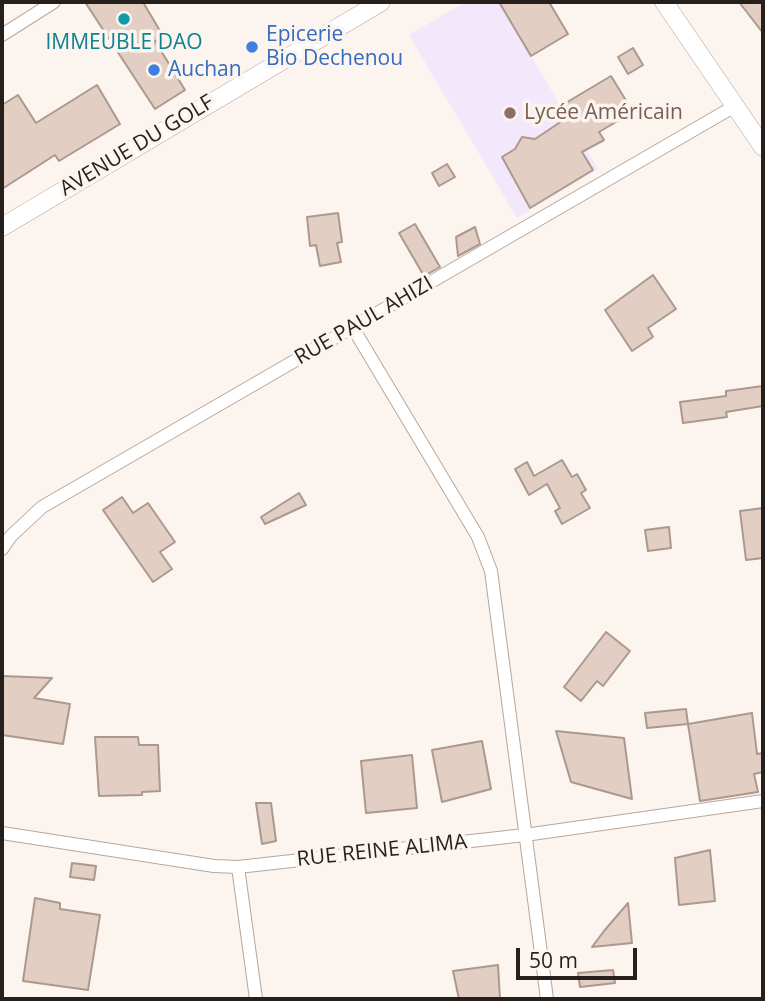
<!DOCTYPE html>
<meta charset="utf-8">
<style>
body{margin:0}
#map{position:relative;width:765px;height:1001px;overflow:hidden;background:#fcf4ef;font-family:"Open Sans",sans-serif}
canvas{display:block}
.frame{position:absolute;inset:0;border:4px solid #261f1b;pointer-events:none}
.scale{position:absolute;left:516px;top:948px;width:121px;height:32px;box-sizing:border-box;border:4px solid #261f1b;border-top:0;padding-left:9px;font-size:21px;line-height:24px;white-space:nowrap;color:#261f1b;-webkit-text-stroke:5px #fcf4ef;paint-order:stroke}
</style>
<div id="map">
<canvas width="765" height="1001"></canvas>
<div class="frame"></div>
<div class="scale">50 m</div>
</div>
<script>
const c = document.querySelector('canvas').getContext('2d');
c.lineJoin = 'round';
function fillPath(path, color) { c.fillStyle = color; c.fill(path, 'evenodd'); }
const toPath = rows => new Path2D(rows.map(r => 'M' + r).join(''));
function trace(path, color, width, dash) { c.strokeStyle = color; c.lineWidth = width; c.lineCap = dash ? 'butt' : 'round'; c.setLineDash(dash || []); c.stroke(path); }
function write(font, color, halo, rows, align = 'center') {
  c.font = font + ' "Open Sans",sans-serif'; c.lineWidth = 7; c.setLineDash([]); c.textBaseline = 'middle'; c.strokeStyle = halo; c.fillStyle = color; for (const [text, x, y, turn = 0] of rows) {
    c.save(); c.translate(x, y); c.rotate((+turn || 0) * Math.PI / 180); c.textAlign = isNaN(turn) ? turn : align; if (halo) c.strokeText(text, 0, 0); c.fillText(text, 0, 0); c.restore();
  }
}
fillPath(toPath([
 [465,2,499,2,598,169,517,218,409,35]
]), '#f3e7fc');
const building = toPath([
 [85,2,143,2,163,36,155,41,185,90,155,109,85,2],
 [499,2,549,2,568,34,531,56,499,2],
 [739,2,763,2,763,33,739,2],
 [633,48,643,65,628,74,618,57,633,48],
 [611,76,633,112,599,132,604,140,582,152,593,170,530,208,502,157,515,149,522,137,535,139,571,115,564,104,611,76],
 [97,85,120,124,59,161,55,155,2,189,2,105,18,95,36,123,97,85],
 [447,164,455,177,439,186,432,173,447,164],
 [338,213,342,242,337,243,341,262,320,266,316,245,310,246,307,217,338,213],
 [415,224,440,267,424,276,399,233,415,224],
 [475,227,480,244,458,256,456,237,475,227],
 [653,275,676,309,648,328,653,337,632,351,605,310,653,275],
 [763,386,763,406,726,412,727,417,683,423,680,402,726,396,726,391,763,386],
 [562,460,572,477,577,474,586,490,581,493,590,508,562,524,555,511,560,508,547,484,529,495,515,469,527,462,534,476,562,460],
 [299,493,306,505,265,524,261,517,299,493],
 [122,497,133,513,148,503,175,542,160,552,172,569,153,582,103,510,122,497],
 [763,508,763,558,746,560,740,511,763,508],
 [669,527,671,548,648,551,645,530,669,527],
 [606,632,630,651,603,686,597,681,581,701,564,687,606,632],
 [2,676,52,678,34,698,70,704,63,744,2,735,2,676],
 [686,709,688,724,752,713,757,754,763,753,763,772,754,774,758,792,700,801,688,724,647,728,645,713,686,709],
 [556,731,624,738,632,799,571,782,556,731],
 [95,737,138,737,139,745,158,745,160,791,142,792,142,795,99,796,95,737],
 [482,741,491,789,442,802,432,750,482,741],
 [412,755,417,808,366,813,361,761,412,755],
 [256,803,271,803,276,841,262,844,256,803],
 [710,850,715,901,679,905,675,858,710,850],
 [72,863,96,866,94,880,70,877,72,863],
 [35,898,60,903,60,909,100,915,88,990,23,981,35,898],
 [628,903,632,943,592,947,604,931,628,903],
 [498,965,500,999,459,999,453,971,498,965],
 [613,970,615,983,580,987,578,973,613,970]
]);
fillPath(building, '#e3cec3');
trace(building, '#ac998e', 2);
const minor = toPath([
 [2,35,54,2],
 [353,328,478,537,491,571,547,999],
 [2,549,11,536,42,507,735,106],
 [2,833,214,866,238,867,525,835,763,801],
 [238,867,256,999]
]);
const secondary = toPath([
 [664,2,763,147],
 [2,227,381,2]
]);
trace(minor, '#b9a69a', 14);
trace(secondary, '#b9a69a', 19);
trace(minor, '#fff', 12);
trace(secondary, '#fff', 18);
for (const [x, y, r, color] of [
 [124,19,7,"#0f9aa8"],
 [252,47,7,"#3f7fe0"],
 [154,70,7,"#3f7fe0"],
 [510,113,7,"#8d6e63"]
]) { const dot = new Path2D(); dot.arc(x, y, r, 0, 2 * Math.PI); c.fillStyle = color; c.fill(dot); trace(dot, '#fcf4ef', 2.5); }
write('21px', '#366cbe', '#fcf4ef', [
 ["Epicerie",266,35],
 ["Bio Dechenou",266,59],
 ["Auchan",168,70]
], 'left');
write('21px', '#0d838f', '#fcf4ef', [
 ["IMMEUBLE DAO",124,43]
]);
write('21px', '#785e54', '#fcf4ef', [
 ["Lycée Américain",524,113]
], 'left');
write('21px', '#261f1b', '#fcf4ef', [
 ["AVENUE DU GOLF",137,146,-31],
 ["RUE PAUL AHIZI",364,321,-30],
 ["RUE REINE ALIMA",382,851,-6]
]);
</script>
